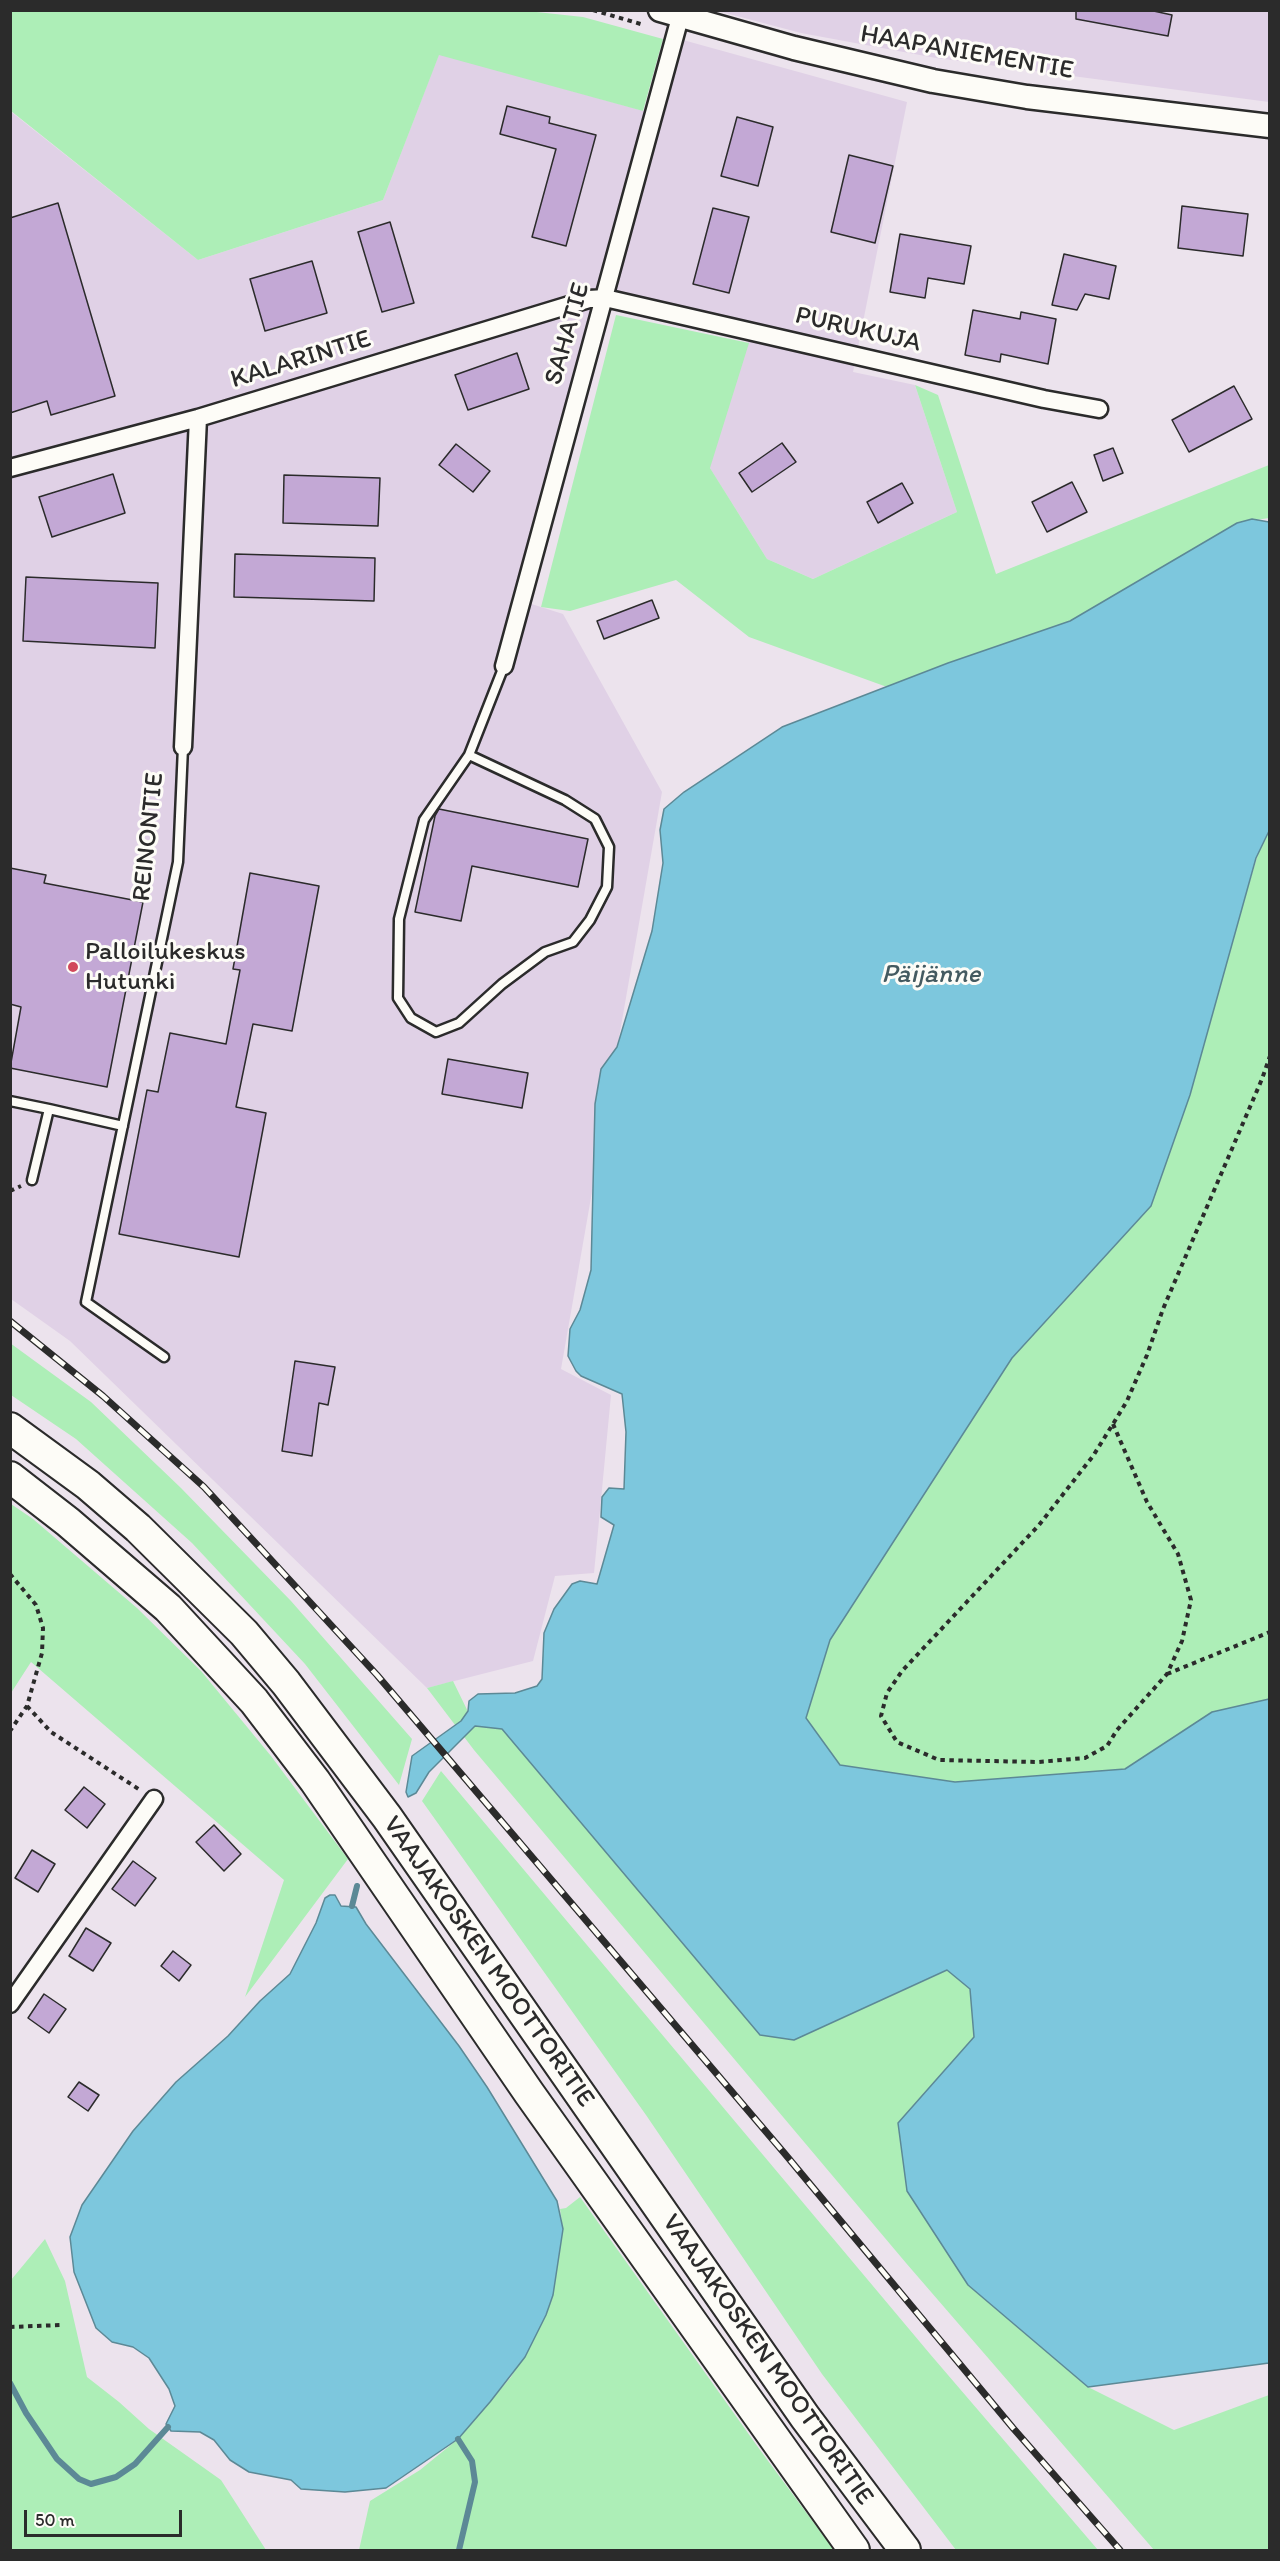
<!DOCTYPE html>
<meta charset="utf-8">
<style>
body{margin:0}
#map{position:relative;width:1280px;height:2561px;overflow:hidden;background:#ece3ed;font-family:Itim,sans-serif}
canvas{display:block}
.frame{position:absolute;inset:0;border:12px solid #2b2b2b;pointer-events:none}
.scale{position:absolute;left:24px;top:2510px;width:158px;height:27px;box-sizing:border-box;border:3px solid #2b2b2b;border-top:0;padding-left:8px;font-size:18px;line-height:21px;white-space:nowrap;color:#2b2b2b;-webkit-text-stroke:4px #fdfcf7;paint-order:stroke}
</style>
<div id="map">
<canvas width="1280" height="2561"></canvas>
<div class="frame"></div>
<div class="scale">50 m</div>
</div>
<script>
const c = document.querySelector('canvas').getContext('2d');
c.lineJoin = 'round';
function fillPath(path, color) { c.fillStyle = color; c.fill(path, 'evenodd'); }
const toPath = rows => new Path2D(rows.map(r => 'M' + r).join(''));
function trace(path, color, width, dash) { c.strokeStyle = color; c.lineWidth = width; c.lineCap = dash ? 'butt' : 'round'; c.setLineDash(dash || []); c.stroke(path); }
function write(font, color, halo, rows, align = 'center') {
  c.font = font + ' Itim,sans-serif'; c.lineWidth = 6; c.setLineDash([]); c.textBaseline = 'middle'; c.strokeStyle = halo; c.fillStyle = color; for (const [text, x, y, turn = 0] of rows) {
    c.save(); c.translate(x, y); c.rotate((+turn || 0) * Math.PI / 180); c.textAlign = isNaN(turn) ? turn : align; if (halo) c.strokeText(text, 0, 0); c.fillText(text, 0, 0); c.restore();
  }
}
fillPath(toPath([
 [718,11,1269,11,1269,102,936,58,801,33],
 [683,40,907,102,853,372,915,385,957,512,813,579,767,559,708,465,752,330,604,295,522,601,563,614,662,792,561,1369,611,1395,594,1573,555,1576,533,1661,427,1688,70,1341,11,1299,10,111,198,260,383,200,439,54,662,116]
]), '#e0d1e6');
fillPath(toPath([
 [518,10,583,17,663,39,643,111,439,55,383,200,198,260,11,111,11,11],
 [616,315,749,343,710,468,767,559,813,579,957,512,915,385,938,395,996,574,1269,465,1269,518,1237,523,1070,621,887,687,749,637,676,580,570,611,541,607],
 [1269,831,1269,1699,1212,1712,1125,1769,955,1782,840,1765,806,1718,830,1640,1012,1358,1151,1206,1259,851],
 [10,1343,91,1402,181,1488,291,1601,412,1739,399,1785,305,1664,192,1543,76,1439,11,1395],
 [11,1504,33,1519,137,1608,201,1671,271,1756,348,1859,245,1997,284,1880,31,1662,11,1693],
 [453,1681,475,1726,502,1729,760,2035,794,2040,948,1970,970,1989,975,2037,898,2123,968,2285,1088,2387,1174,2430,1269,2395,1269,2550,1154,2550,906,2263,474,1750,427,1688],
 [441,1771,930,2354,1098,2550,956,2550,822,2374,646,2115,422,1801],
 [580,2197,760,2450,834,2550,359,2550,370,2501,420,2470,458,2439,511,2377,546,2315,553,2295,563,2229,560,2209,566,2208],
 [45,2239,65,2281,87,2377,119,2402,149,2429,221,2480,266,2550,11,2550,11,2280]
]), '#adeeb7');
const water = toPath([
 [1252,519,1269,522,1269,831,1256,858,1190,1095,1151,1206,1012,1358,830,1640,806,1718,840,1765,955,1782,1125,1769,1212,1712,1269,1699,1269,2363,1088,2387,968,2285,907,2191,898,2123,974,2037,970,1989,947,1970,794,2040,760,2035,502,1729,475,1726,429,1772,416,1793,408,1797,406,1792,412,1756,461,1721,468,1711,469,1701,478,1694,515,1693,537,1686,542,1679,544,1633,554,1609,572,1584,580,1581,597,1584,614,1525,601,1517,602,1497,609,1488,624,1489,626,1432,622,1394,581,1376,576,1371,568,1356,570,1329,580,1310,591,1270,595,1104,601,1069,617,1047,652,931,663,863,660,830,664,809,684,792,782,727,948,663,1070,621,1237,523,1252,519],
 [330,1895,335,1895,341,1906,356,1907,366,1924,459,2046,487,2087,557,2201,563,2229,553,2295,546,2315,525,2357,490,2402,458,2439,386,2488,345,2492,301,2489,291,2480,249,2472,230,2460,214,2440,200,2432,171,2431,166,2424,175,2406,169,2389,149,2358,133,2347,112,2342,96,2328,74,2272,70,2237,82,2205,133,2131,176,2082,228,2036,260,2001,290,1974,316,1923,325,1898,330,1895]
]);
fillPath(water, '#7dc7dd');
trace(water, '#5c8996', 1.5);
trace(toPath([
 [352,1906,357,1886],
 [10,2383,26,2413,57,2459,79,2479,91,2484,116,2477,135,2464,168,2427],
 [458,2439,472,2461,475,2482,459,2550]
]), '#5c8996', 6);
const building = toPath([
 [1076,10,1149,10,1172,15,1168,36,1076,19,1076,10],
 [507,106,550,117,549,123,596,135,566,246,532,237,556,149,500,134,507,106],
 [737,117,773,127,758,186,721,176,737,117],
 [849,155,893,166,875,243,831,232,849,155],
 [58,203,115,396,51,415,47,401,10,413,10,218,58,203],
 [1182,206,1248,214,1243,256,1178,248,1182,206],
 [713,208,749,217,729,293,693,284,713,208],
 [390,222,414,303,382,312,358,232,390,222],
 [900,234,971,246,964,284,928,278,925,298,890,292,900,234],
 [1064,254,1116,266,1109,299,1085,294,1077,310,1052,305,1064,254],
 [312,261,327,313,265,331,250,279,312,261],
 [973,310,1020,319,1021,312,1056,319,1048,364,1001,354,1000,362,965,355,973,310],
 [517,353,529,389,468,410,455,375,517,353],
 [1234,386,1252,419,1189,452,1172,420,1234,386],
 [782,443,796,462,752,492,739,473,782,443],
 [456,444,490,471,473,492,439,465,456,444],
 [1113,448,1123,473,1103,481,1094,455,1113,448],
 [113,474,125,513,52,537,39,497,113,474],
 [284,475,380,478,378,526,283,523,284,475],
 [1072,482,1087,512,1047,532,1032,502,1072,482],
 [902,483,913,503,878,523,867,502,902,483],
 [235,554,375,558,374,601,234,597,235,554],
 [26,577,158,583,155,648,23,641,26,577],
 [652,600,659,618,604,639,597,621,652,600],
 [439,809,588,839,578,887,472,866,461,921,415,912,435,816,439,809],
 [10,868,46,875,44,883,143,902,107,1087,10,1068,21,1007,10,1004,10,868],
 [250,873,319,886,292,1031,253,1024,236,1107,266,1113,239,1257,119,1234,147,1090,158,1092,170,1033,226,1044,240,970,233,969,250,873],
 [448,1059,528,1073,522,1108,442,1094,448,1059],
 [295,1361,335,1367,328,1405,319,1403,312,1456,282,1451,295,1361],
 [84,1787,105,1804,87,1828,65,1810,84,1787],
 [214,1825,241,1854,224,1871,196,1842,214,1825],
 [32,1850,55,1864,38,1892,15,1878,32,1850],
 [133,1861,156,1878,135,1906,112,1889,133,1861],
 [86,1928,111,1943,93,1971,69,1956,86,1928],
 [173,1951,191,1965,179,1981,161,1966,173,1951],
 [44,1994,66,2009,49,2033,28,2018,44,1994],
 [79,2082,99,2095,88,2111,68,2097,79,2082]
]);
fillPath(building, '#c3a8d5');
trace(building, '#2b2b2b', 1.5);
const lane = toPath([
 [469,755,565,800,595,819,609,847,607,887,590,920,573,942,545,952,502,984,459,1023,436,1032,411,1018,398,998,399,919,424,820,469,755,504,666],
 [10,1101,49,1109],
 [32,1180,49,1109,123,1126],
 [164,1357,86,1302,178,862,183,747]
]);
const street = toPath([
 [10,468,198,418,589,299,605,298,1044,399,1099,409],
 [504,666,682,10],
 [183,747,198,418],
 [10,2004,154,1799]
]);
const secondary = toPath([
 [660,10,794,48,933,81,1027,97,1270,126]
]);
const highway = toPath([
 [10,1428,88,1485,138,1528,244,1633,286,1683,387,1817,805,2417,905,2550],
 [10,1477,68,1522,168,1608,254,1701,315,1781,529,2093,854,2550]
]);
trace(lane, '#2b2b2b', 13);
trace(street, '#2b2b2b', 21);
trace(secondary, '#2b2b2b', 27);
trace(highway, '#2b2b2b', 34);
trace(toPath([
 [593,10,644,25],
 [10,1191,21,1186],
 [1113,1424,1147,1502,1178,1554,1191,1600,1182,1641,1167,1674,1117,1730,1107,1746,1085,1758,1038,1762,939,1760,897,1742,881,1716,887,1693,902,1671,1039,1525,1093,1456,1113,1424,1127,1401,1147,1355,1163,1309,1262,1079,1270,1056],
 [10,1574,36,1605,43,1628,42,1653,27,1706,10,1731],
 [1167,1674,1270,1632],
 [27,1706,51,1732,140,1790],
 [10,2327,61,2325]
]), '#2b2b2b', 4, [4.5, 4.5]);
trace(lane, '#fdfcf7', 8);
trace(street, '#fdfcf7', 16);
trace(secondary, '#fdfcf7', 22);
trace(highway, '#fdfcf7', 30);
const rail = toPath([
 [10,1321,103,1396,204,1487,377,1675,785,2154,1013,2428,1120,2550]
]);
trace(rail, '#2b2b2b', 7);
trace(rail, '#fdfcf7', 4.5, [14]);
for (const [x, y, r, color] of [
 [73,967,6,"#d1495b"]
]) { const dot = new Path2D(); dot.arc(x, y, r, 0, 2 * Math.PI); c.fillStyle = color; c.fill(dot); trace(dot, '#fdfcf7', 2); }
write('26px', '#2b2b2b', '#fdfcf7', [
 ["HAAPANIEMENTIE",967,53,10],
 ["PURUKUJA",858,330,13],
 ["SAHATIE",568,334,-74],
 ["KALARINTIE",301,360,-17],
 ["REINONTIE",149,837,-84],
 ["VAAJAKOSKEN MOOTTORITIE",488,1962,55],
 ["VAAJAKOSKEN MOOTTORITIE",767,2360,55]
]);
write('26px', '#2b2b2b', '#fdfcf7', [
 ["Palloilukeskus",85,952],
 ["Hutunki",85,982]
], 'left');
write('italic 27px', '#445a60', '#fdfcf7', [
 ["Päijänne",931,975]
]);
</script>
